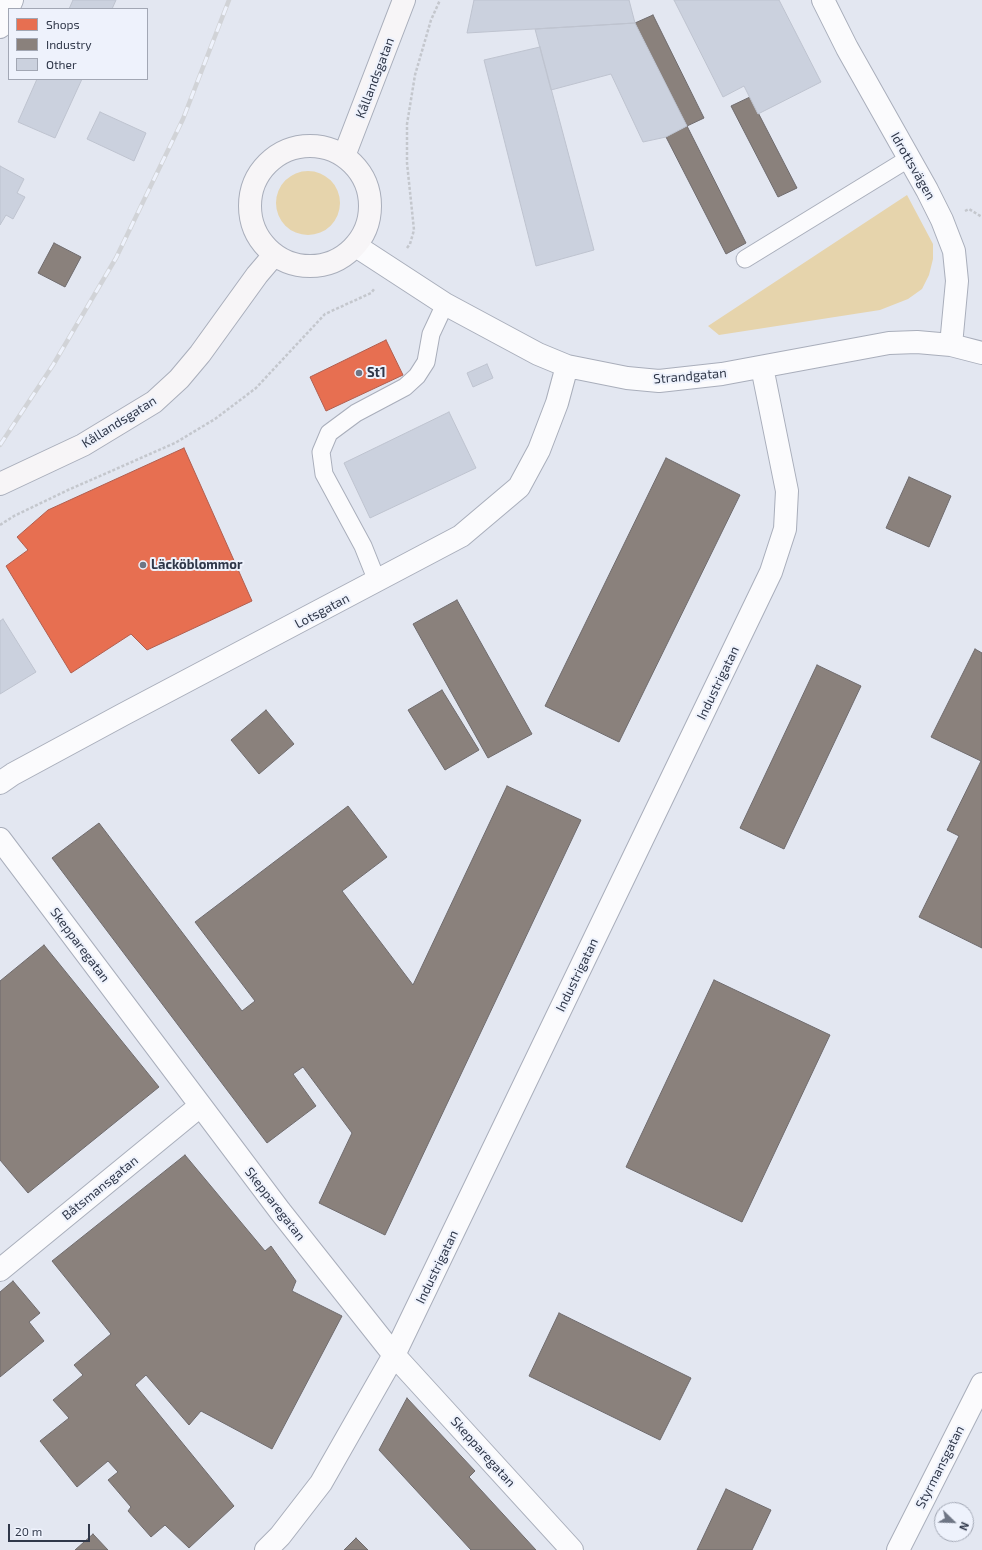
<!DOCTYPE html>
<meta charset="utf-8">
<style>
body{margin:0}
#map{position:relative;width:982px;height:1550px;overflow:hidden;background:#e3e7f1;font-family:"Exo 2",sans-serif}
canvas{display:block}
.legend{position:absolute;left:8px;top:8px;width:140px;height:72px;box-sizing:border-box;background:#eef2fc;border:1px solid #a2a7b4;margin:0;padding:5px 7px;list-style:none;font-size:12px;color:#2f3749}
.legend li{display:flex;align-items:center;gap:8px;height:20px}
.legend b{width:20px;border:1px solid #a2a7b4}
.north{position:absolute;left:934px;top:1502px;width:40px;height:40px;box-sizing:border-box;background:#eef2fc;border:1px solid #a2a7b4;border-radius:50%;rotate:113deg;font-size:11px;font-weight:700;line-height:16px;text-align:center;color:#2f3749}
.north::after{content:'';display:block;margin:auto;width:14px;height:18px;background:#6e7584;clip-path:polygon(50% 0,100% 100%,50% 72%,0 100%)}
.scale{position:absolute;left:8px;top:1524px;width:82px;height:18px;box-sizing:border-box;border:2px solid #2f3749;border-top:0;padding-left:5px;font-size:12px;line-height:14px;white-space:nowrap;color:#2f3749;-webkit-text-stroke:3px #eef2fc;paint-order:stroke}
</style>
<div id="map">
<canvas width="982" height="1550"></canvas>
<ul class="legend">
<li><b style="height:11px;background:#e76f51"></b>Shops</li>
<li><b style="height:11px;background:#8a817c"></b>Industry</li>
<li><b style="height:11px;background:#cbd1de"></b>Other</li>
</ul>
<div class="north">N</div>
<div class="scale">20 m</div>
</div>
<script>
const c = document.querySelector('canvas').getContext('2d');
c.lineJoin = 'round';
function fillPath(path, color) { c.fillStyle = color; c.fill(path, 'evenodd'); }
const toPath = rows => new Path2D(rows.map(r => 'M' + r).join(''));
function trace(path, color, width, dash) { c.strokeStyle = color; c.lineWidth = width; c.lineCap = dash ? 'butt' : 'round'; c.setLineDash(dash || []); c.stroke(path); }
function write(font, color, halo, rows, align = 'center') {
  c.font = font + ' "Exo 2",sans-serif'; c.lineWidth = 4; c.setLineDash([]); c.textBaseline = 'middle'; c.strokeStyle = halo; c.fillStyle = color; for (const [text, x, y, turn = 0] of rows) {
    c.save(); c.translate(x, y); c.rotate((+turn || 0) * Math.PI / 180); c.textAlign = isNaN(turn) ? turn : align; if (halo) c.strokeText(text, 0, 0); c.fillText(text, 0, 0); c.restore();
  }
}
fillPath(toPath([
 '276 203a32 32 0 1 1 64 0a32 32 0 1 1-64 0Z',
 [907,195,933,244,933,259,929,275,922,289,908,299,880,310,719,335,708,326]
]), '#e6d4ac');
const shops = toPath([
 [386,340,403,375,326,411,310,377,386,340],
 [184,448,252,601,147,650,131,634,71,673,6,566,28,550,17,537,48,510,184,448]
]);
fillPath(shops, '#e76f51');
trace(shops, '#b05e4f', 1);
const industry = toPath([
 [653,15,704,118,687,126,635,23,653,15],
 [750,97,797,188,778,197,731,106,750,97],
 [687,126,746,243,726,254,666,137,687,126],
 [54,243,81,257,65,287,38,273,54,243],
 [666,458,740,495,619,742,545,706,666,458],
 [909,477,951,496,929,547,886,528,909,477],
 [457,600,532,734,488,758,413,624,457,600],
 [975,649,982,653,982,948,919,917,959,836,947,830,981,761,931,737,975,649],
 [817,665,861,686,784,849,740,828,817,665],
 [442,690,479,750,445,770,408,710,442,690],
 [266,710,294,744,259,774,231,740,266,710],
 [507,786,581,820,385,1235,319,1203,352,1133,303,1067,293,1074,316,1106,267,1143,52,858,99,823,242,1011,255,1001,195,922,348,806,387,857,342,891,413,985,507,786],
 [44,945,159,1087,28,1193,0,1160,0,981,44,945],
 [714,980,830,1035,742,1222,626,1167,714,980],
 [185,1155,265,1251,271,1246,296,1281,292,1291,342,1316,272,1449,201,1411,189,1425,146,1375,135,1385,234,1506,189,1548,165,1525,151,1537,128,1511,131,1507,108,1480,118,1472,108,1461,77,1487,40,1441,69,1418,53,1400,83,1375,74,1365,111,1334,52,1261,185,1155],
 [13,1281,40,1313,29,1322,44,1341,0,1377,0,1292,13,1281],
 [559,1313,691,1378,660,1440,529,1376,559,1313],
 [407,1398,475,1471,469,1477,536,1550,471,1550,379,1450,407,1398],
 [726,1489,771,1510,752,1550,697,1550,726,1489],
 [93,1534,108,1550,75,1550,93,1534],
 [356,1538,368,1550,344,1550,356,1538]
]);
fillPath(industry, '#8a817c');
trace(industry, '#6f6b6d', 1);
const building = toPath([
 [73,0,116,0,112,9,69,9,73,0],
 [474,0,629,0,635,23,467,33,474,0],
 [674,0,779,0,821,82,758,114,744,86,723,97,674,0],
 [635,23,687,126,666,137,643,142,611,74,551,90,535,29,635,23],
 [540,47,594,250,536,266,484,60,540,47],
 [37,79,82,79,55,138,18,122,37,79],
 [100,112,146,133,134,161,87,139,100,112],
 [0,166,24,179,17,193,25,197,13,219,6,215,0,225,0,166],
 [487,364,493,378,473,387,467,373,487,364],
 [449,412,476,468,370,518,344,463,449,412],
 [3,619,36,672,0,694,0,621,3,619]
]);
fillPath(building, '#cbd1de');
trace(building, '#bec3cf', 1);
const lane = toPath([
 [745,259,908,159],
 [377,581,363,546,324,474,321,452,329,433,356,413,405,387,417,376,426,362,431,334,445,304]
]);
const street = toPath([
 [823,0,847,48,927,190,942,220,954,251,957,281,951,345],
 [0,27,12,0],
 [356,246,445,304,538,354,567,366,627,378,659,381,722,374,889,343,917,342,951,345,982,353],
 [0,783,13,774,124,714,461,536,519,487,539,450,557,403,567,366],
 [0,839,280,1211,394,1355,572,1550],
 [0,1270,200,1106],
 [266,1550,280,1536,321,1483,394,1355,771,572,785,529,787,491,762,367],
 [898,1550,982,1384]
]);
const secondary = toPath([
 '250 206a60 60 0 1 1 120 0a60 60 0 1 1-120 0Z',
 [344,156,404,0],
 [0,484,83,445,154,402,179,379,200,354,257,275,274,255]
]);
trace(lane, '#a9aebb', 19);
trace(street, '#a9aebb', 24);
trace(secondary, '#a9aebb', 24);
trace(toPath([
 [965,211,969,209,982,217],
 [407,248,410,244,414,230,407,163,407,124,415,75,431,20,440,0],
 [0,525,14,516,68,490,175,443,215,419,256,388,325,314,371,293,375,288]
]), '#c4c7cd', 2.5, [3, 2]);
trace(lane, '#fbfbfd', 17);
trace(street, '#fbfbfd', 22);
trace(secondary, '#f7f5f7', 22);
const rail = toPath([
 [0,445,53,365,116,258,183,119,229,0]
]);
trace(rail, '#d1d3d7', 4.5);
trace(rail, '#eef2fc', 3, [9]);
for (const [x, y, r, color] of [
 [359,373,4,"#6e7584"],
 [143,565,4,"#6e7584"]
]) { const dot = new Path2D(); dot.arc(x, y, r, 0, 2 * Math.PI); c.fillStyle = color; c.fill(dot); trace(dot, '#eef2fc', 1.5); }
write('13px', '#2f3749', '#eef2fc', [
 ["Kållandsgatan",375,78,-69],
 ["Idrottsvägen",913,166,60],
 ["Strandgatan",690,376,-5],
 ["Kållandsgatan",119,422,-32],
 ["Lotsgatan",322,611,-28],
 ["Industrigatan",718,683,-64],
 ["Skepparegatan",80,945,53],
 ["Industrigatan",577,975,-64],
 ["Båtsmansgatan",100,1188,-39],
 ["Skepparegatan",275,1204,52],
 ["Industrigatan",437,1267,-64],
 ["Skepparegatan",483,1452,48],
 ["Styrmansgatan",940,1467,-63]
]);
write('bold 13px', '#2f3749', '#eef2fc', [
 ["St1",367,373],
 ["Läcköblommor",151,565]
], 'left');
</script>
